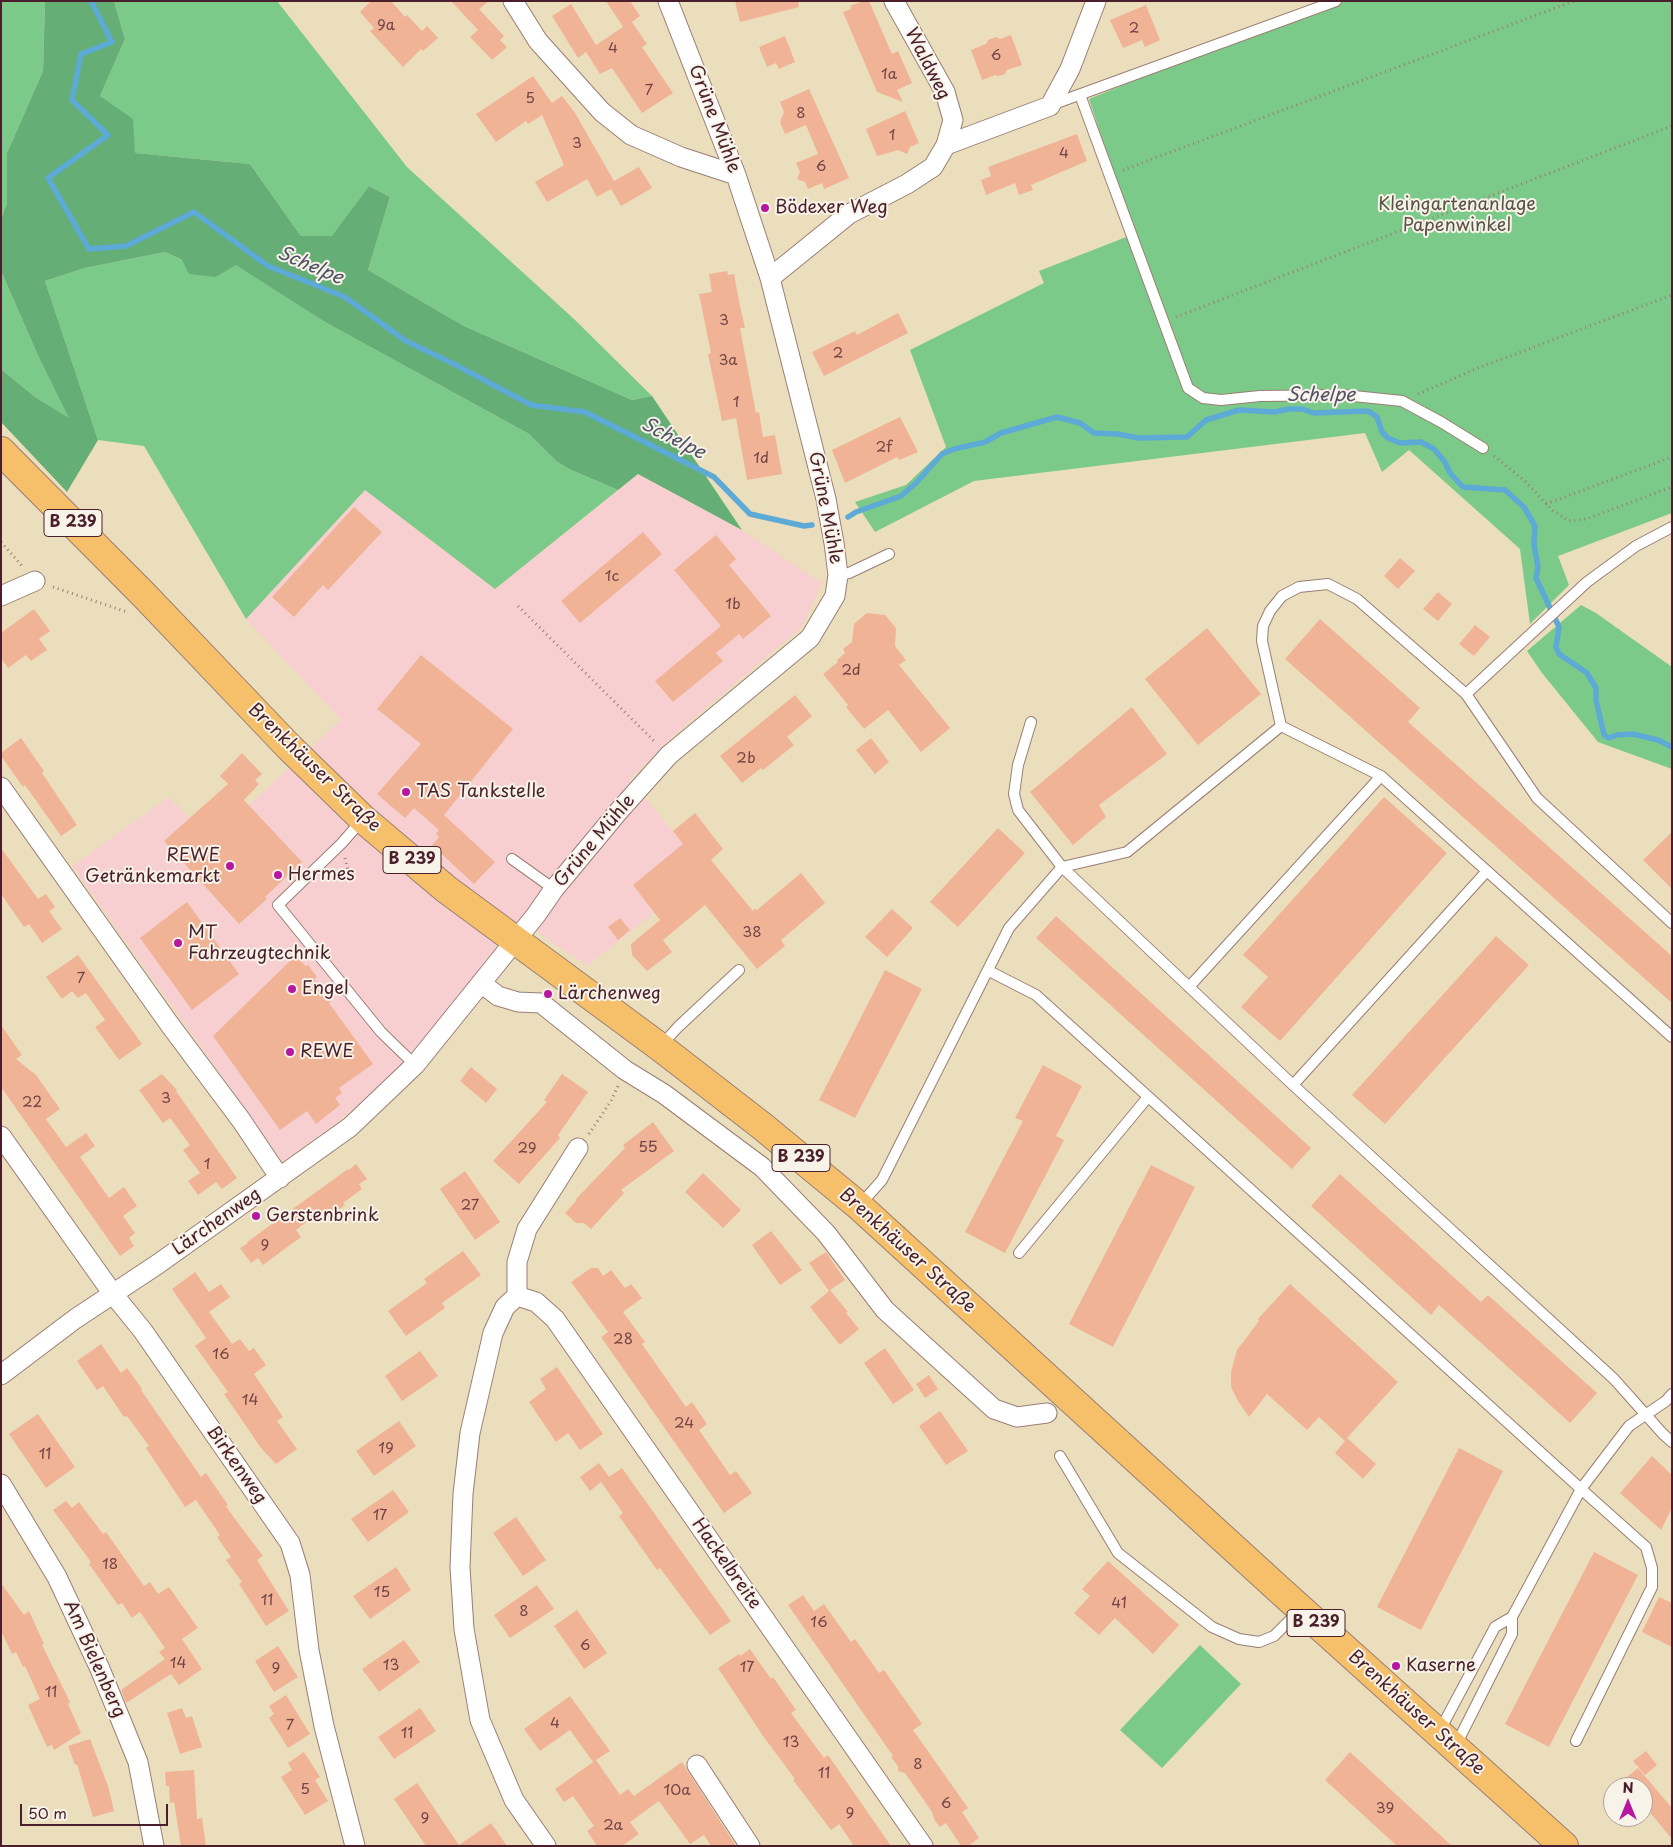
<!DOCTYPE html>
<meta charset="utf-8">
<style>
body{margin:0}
#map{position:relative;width:1673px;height:1847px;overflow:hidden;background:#ebdebc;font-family:"Playpen Sans",sans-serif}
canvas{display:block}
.frame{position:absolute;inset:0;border:2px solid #4a1f2b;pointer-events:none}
.north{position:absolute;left:1603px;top:1777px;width:50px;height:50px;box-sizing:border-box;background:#f7f3e8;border:1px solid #b29e9c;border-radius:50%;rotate:0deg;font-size:14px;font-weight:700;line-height:20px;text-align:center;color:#4a1f2b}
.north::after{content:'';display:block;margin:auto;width:18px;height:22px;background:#b5179e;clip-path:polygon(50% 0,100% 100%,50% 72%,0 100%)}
.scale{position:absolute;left:20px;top:1804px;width:148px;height:22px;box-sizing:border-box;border:2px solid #4a1f2b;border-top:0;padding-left:6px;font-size:15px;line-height:18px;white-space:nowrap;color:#4a1f2b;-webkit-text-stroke:4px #f7f3e8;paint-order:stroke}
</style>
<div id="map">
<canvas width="1673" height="1847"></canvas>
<div class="frame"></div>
<div class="north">N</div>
<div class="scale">50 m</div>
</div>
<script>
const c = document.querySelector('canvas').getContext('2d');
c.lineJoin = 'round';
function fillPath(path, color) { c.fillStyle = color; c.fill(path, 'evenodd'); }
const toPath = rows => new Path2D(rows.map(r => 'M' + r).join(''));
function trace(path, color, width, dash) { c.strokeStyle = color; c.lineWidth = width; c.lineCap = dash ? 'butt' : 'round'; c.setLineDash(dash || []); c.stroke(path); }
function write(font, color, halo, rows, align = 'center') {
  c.font = font + ' "Playpen Sans",sans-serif'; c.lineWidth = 4; c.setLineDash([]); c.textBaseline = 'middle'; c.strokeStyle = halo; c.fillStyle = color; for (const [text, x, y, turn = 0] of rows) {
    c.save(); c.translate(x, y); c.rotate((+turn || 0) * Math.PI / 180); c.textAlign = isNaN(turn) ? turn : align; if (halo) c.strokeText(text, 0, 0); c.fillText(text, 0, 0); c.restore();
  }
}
fillPath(toPath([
 [638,474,742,530,822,583,802,627,674,735,630,779,706,872,587,966,521,921,412,1056,343,1118,283,1162,72,866,169,797,211,840,341,720,246,619,365,490,495,589]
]), '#f7cfd1');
fillPath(toPath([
 [1,1,45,1,43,71,7,153,7,203,1,219],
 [114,1,277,1,407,167,574,319,652,396,632,400,464,326,368,270,390,197,369,186,332,237,301,236,250,164,134,153,100,96,125,39],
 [1329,1,1672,1,1672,513,1558,556,1569,585,1530,624,1520,549,1409,450,1382,472,1365,433,974,481,875,532,855,502,906,485,946,447,910,350,1044,283,1039,271,1134,234,1089,99],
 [165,252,216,277,236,264,325,322,529,434,556,461,569,469,618,490,495,589,365,490,246,619,144,446,98,440,45,281,85,268],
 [1,271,40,360,70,419,35,397,1,369],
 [1581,605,1596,613,1672,667,1672,769,1598,742,1542,673,1527,651],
 [1200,1645,1241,1684,1162,1768,1120,1730]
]), '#7cca89');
fillPath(toPath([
 [45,1,114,1,125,39,100,96,133,119,135,153,250,164,301,236,332,236,369,186,390,197,368,270,464,326,632,400,652,396,742,530,638,474,618,490,569,469,556,461,529,434,325,322,236,265,216,277,189,274,182,260,165,252,85,268,45,281,98,440,67,492,1,422,1,369,35,397,69,418,40,360,1,271,1,219,7,203,7,153,43,71]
]), '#65ae75');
trace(toPath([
 [91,1,112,42,81,54,72,100,108,135,48,178,89,249,126,246,194,212,268,266,345,297,406,341,454,364,531,405,585,412,714,477,750,514,804,526,812,525],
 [848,517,856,512,901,496,916,483,942,454,954,449,985,442,1001,433,1057,417,1080,423,1094,433,1117,434,1139,438,1187,437,1206,420,1239,410,1275,412,1288,409,1302,409,1314,413,1368,411,1377,417,1382,432,1388,438,1400,443,1421,442,1434,449,1445,462,1450,473,1463,487,1505,490,1524,507,1535,526,1534,544,1538,567,1536,578,1559,627,1556,647,1559,654,1587,673,1596,688,1596,700,1604,735,1609,738,1617,735,1633,734,1658,740,1672,747]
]), '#5caad5', 5.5);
fillPath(toPath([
 [371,1,391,1,405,17,407,15,422,31,427,26,438,38,423,51,421,49,403,67,370,31,374,28,360,12],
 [451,1,489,1,479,9,504,36,500,40,507,47,492,60,470,37,478,30],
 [606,1,630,1,640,16,632,22,647,44,642,47,673,93,642,113,612,68,600,74,586,52,578,58,552,16,571,4,596,45,623,27],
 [735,1,798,1,799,7,740,22],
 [863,1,869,1,892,54,898,51,912,83,897,90,903,102,877,92,843,12,851,9,850,6],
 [1146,5,1160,40,1145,47,1142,40,1123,48,1110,20],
 [1011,35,1022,65,1007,70,1005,74,998,76,995,75,982,80,971,50,986,44,988,40,996,37,1000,39],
 [785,36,795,62,779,69,776,63,767,67,759,47],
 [533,76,552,103,562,96,575,113,614,181,639,167,652,188,621,206,611,189,597,197,587,179,547,202,535,182,564,165,542,115,528,124,526,121,496,142,476,114],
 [809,89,849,178,824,189,822,183,808,189,805,182,797,179,800,172,796,163,818,154,806,125,785,134,780,122,784,112,780,102],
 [905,111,919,143,910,147,907,154,898,150,877,156,866,129],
 [1077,134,1087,161,1031,185,1033,190,1019,195,1015,183,986,195,981,180,991,176,988,167],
 [727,271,728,275,734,274,739,301,745,328,740,328,756,413,759,412,763,437,775,435,782,474,747,480,736,418,722,421,708,354,711,353,699,294,712,292,709,274],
 [898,313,908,333,824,376,812,352,855,331,857,335],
 [900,417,918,452,899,460,897,457,845,483,832,450],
 [354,507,382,532,328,590,323,585,294,617,272,597],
 [643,532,662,554,580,623,561,601],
 [716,535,736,559,729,565,771,616,743,639,739,634,716,653,723,661,673,702,655,681,721,626,674,570],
 [1400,558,1415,571,1398,589,1384,576],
 [1438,592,1452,604,1438,621,1423,609],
 [34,609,50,631,39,639,47,650,31,661,26,655,8,668,1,658,1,633],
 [867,613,885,615,896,628,895,646,906,660,899,665,950,728,921,752,888,710,864,729,846,707,848,705,823,674,838,662,837,660,845,653,843,649,852,642,854,624],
 [1320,619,1420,708,1408,722,1672,956,1672,1003,1285,659],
 [1475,625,1490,637,1474,656,1459,644],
 [1207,628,1261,694,1198,745,1145,679],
 [421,655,513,729,444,815,495,862,474,884,432,845,439,837,436,834,439,830,414,808,405,818,377,794,421,744,377,709],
 [795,695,812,716,787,737,794,745,763,770,761,768,742,783,720,756],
 [1132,707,1167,754,1099,805,1106,817,1073,845,1030,792],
 [21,738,44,771,42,773,77,825,61,836,25,785,23,787,1,756,1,753],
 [871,738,889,762,875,774,856,750],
 [242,753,262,774,255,780,259,784,244,800,302,862,265,897,267,899,239,924,164,841,228,784,220,776],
 [1384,797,1447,853,1280,1041,1241,1007,1268,977,1243,955],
 [695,813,723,849,711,860,753,911,755,909,757,910,801,873,825,903,781,940,785,946,757,969,705,905,663,940,672,952,647,971,632,955,631,944,660,920,633,885,683,844,673,831],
 [998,828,1025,853,958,927,930,902],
 [1672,832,1672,889,1643,860],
 [1,848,38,899,46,894,55,907,49,911,62,929,42,943,29,924,24,927,1,894],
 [187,902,239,974,192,1010,140,938],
 [892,909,913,928,887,957,865,937],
 [1056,916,1311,1148,1292,1169,1036,938],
 [620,918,630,930,618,940,608,927],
 [1496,936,1529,965,1385,1124,1352,1095],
 [78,955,142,1044,119,1060,95,1027,105,1020,86,993,78,998,72,991,62,999,46,977],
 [296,955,305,966,308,965,317,977,314,979,331,1002,329,1003,373,1064,339,1088,342,1093,335,1098,340,1105,316,1124,307,1111,280,1130,213,1036],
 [885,970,922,989,855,1118,819,1100],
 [1,1025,22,1055,16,1059,36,1075,60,1109,46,1119,66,1147,86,1133,95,1146,80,1157,109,1198,124,1187,137,1206,123,1216,135,1233,129,1238,134,1246,120,1256,1,1087],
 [1043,1065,1082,1086,1056,1136,1064,1140,1005,1253,965,1232,1023,1121,1015,1118],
 [471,1067,497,1089,486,1103,460,1081],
 [162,1074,177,1090,176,1091,237,1178,222,1189,216,1182,198,1195,188,1181,200,1173,183,1150,190,1145,170,1118,163,1123,139,1090],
 [562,1074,588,1092,558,1135,560,1138,519,1184,493,1161,547,1102,544,1100],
 [653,1122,674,1151,621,1190,624,1193,591,1229,584,1223,576,1223,565,1213,577,1200,576,1199,625,1148,623,1145],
 [356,1164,367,1179,359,1184,362,1189,343,1203,345,1205,326,1219,320,1212,296,1230,301,1237,263,1265,258,1258,251,1263,240,1248,248,1243,247,1242,348,1169,349,1170],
 [1151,1165,1195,1187,1113,1347,1069,1324],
 [465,1171,500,1222,475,1240,440,1189],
 [703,1173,741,1210,723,1228,685,1192],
 [1340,1174,1481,1302,1488,1295,1597,1393,1570,1423,1439,1305,1431,1315,1311,1206],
 [771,1231,802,1270,780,1285,752,1245],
 [463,1251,481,1275,442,1303,445,1308,406,1336,388,1311,427,1283,424,1279],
 [826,1252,845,1280,830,1290,848,1312,846,1313,859,1329,840,1345,810,1307,829,1291,809,1263],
 [591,1268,598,1268,603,1276,611,1270,625,1288,631,1284,642,1298,623,1312,645,1342,642,1344,686,1407,692,1402,707,1424,699,1430,730,1475,736,1471,752,1493,724,1513,601,1337,608,1332,571,1282],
 [195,1272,209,1292,221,1284,230,1297,209,1312,232,1344,240,1339,249,1351,254,1348,266,1365,254,1374,283,1417,277,1421,297,1449,276,1464,261,1448,224,1394,228,1392,195,1346,206,1338,172,1289],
 [1290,1284,1398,1382,1347,1438,1376,1464,1363,1479,1335,1453,1345,1441,1319,1417,1307,1430,1267,1394,1249,1417,1238,1401,1231,1387,1231,1372,1237,1350,1259,1321,1258,1319],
 [101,1344,121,1373,127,1368,142,1389,141,1390,201,1477,206,1473,228,1505,226,1506,235,1519,263,1556,257,1560,289,1611,266,1626,239,1584,242,1582,226,1560,231,1557,217,1537,220,1535,196,1500,185,1507,146,1448,149,1446,127,1416,124,1417,103,1386,97,1390,77,1361],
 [885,1348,914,1390,893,1404,864,1363],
 [420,1351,438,1376,402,1401,385,1376],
 [557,1367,603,1434,580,1450,568,1433,556,1442,529,1402,546,1389,540,1379],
 [929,1375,938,1389,925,1398,916,1384],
 [940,1411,968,1451,946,1465,919,1426],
 [38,1414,75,1467,46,1488,9,1434],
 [399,1421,416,1446,374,1476,356,1451],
 [1459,1448,1503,1471,1421,1630,1377,1607],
 [1652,1456,1672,1475,1672,1508,1661,1530,1620,1493],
 [599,1463,609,1477,622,1468,731,1621,710,1635,660,1568,657,1570,619,1516,623,1513,601,1482,590,1491,580,1477],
 [393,1490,409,1512,368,1542,351,1519],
 [66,1501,72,1508,79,1502,103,1534,106,1532,144,1586,150,1582,158,1594,169,1587,198,1628,182,1639,202,1669,179,1685,171,1674,126,1703,121,1690,165,1659,159,1652,165,1648,140,1612,132,1618,122,1603,118,1605,89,1564,91,1562,53,1510],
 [516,1517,546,1560,523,1576,493,1533],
 [1594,1552,1638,1575,1549,1747,1505,1724],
 [1108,1561,1179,1625,1153,1654,1115,1618,1099,1635,1074,1613,1090,1596,1082,1589],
 [396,1567,411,1590,370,1619,353,1596],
 [1,1583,24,1615,29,1611,44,1644,42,1645,70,1702,68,1704,81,1733,54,1750,52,1745,47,1747,28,1705,40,1699,25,1666,23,1667,16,1652,12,1654,1,1631],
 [537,1585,554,1609,510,1638,494,1615],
 [803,1595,814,1611,824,1604,851,1642,855,1639,879,1673,884,1670,922,1724,913,1730,968,1808,962,1812,979,1838,968,1846,961,1846,946,1823,940,1827,935,1821,932,1812,905,1773,898,1771,898,1766,891,1757,893,1756,788,1605],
 [1659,1597,1672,1603,1672,1647,1642,1632],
 [577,1610,607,1653,584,1669,554,1626],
 [404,1640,420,1662,379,1692,362,1669],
 [278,1646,298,1677,274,1692,255,1661],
 [750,1649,771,1679,773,1677,796,1710,791,1713,824,1758,828,1755,891,1846,854,1846,839,1824,831,1830,793,1780,795,1779,763,1736,718,1668,739,1654,740,1656],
 [286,1695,310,1734,288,1748,269,1718,274,1714,269,1706],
 [570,1696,610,1751,596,1760,620,1795,628,1789,634,1796,682,1762,736,1846,711,1846,704,1835,690,1844,659,1801,630,1822,639,1834,622,1846,597,1846,587,1831,594,1826,573,1796,564,1802,555,1789,596,1760,593,1762,570,1730,540,1751,524,1729],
 [182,1708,186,1718,192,1716,202,1747,180,1754,167,1713],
 [420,1708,436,1731,394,1759,378,1737],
 [90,1739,108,1786,114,1811,93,1817,77,1764,75,1765,68,1746],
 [1646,1751,1657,1765,1645,1775,1633,1761],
 [304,1752,320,1777,315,1780,328,1801,305,1815,281,1777,292,1770,288,1763],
 [1350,1752,1452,1846,1397,1846,1325,1780],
 [1638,1768,1672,1808,1672,1839,1643,1804,1643,1787,1615,1787],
 [194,1770,197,1819,202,1818,206,1846,181,1846,174,1802,170,1803,169,1786,166,1786,165,1772],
 [417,1783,459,1845,491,1823,507,1846,426,1846,394,1799]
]), '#f1b396');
const service = toPath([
 [1080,95,1188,388,1203,398,1221,400,1260,396,1344,395,1402,401,1441,422,1483,448],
 [1051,105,1336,1],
 [838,575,849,573,889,554],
 [1466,694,1537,798,1672,923],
 [1031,722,1018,765,1014,794,1018,810,1062,867,1293,1085,1614,1379,1663,1434,1672,1442],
 [1281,726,1381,776,1672,1037],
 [362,820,342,843,278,905,381,1032,415,1065],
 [512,859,554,889],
 [989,971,1036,995,1581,1489,1512,1617,1512,1634,1455,1747],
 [1189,987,1381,776],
 [660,1047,678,1027,739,970],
 [1293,1085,1486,872],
 [859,1206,882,1180,1009,928,1062,867,1127,852,1281,726,1262,641,1263,626,1270,611,1282,596,1299,587,1328,584,1357,599,1466,694,1587,582,1636,546,1672,527],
 [1019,1253,1148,1097],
 [1060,1456,1118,1553,1212,1627,1239,1639,1259,1642,1274,1636,1301,1609],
 [1439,1732,1495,1627,1512,1617],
 [1576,1741,1652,1587,1652,1568,1646,1547,1581,1489,1629,1426,1666,1401,1672,1394]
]);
const minor = toPath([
 [513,1,538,41,602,112,631,135,681,157,736,175],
 [946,145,1050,106,1070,69,1096,1],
 [770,278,849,214,907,184,933,167,946,145,953,120,945,92,894,1],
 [1,596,35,581],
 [1,787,170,1025,241,1120,280,1178],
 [481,983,498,996,518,1002,541,1003,625,1070,664,1094,762,1167,826,1233,885,1310,994,1409,1017,1417,1047,1413],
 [1,1136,113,1294,143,1331,290,1543,300,1575,309,1650,324,1726,355,1846],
 [517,1296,536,1302,555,1319,923,1846],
 [1,1375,75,1319,158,1264,350,1127,415,1065,536,915,554,889,618,812,669,755,810,638,835,596,838,575,834,543,826,499,770,278,736,175,668,1],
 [1,1484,57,1577,100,1669,138,1762,154,1846],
 [697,1765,750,1846],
 [546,1846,514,1800,480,1720,464,1629,460,1567,463,1494,470,1433,493,1333,505,1307,517,1296,517,1262,527,1229,578,1148]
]);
const primary = toPath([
 [1,451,144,595,289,747,363,819,446,889,660,1047,762,1126,859,1206,1284,1594,1564,1846]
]);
trace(service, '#9a7e74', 12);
trace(minor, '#9a7e74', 21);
trace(primary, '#9a7e74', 30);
trace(toPath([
 [1123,170,1574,1],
 [1176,317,1672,126],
 [1418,394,1478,368,1672,295],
 [1494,456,1525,481,1552,510,1569,521,1586,519,1672,487],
 [1546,504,1672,457],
 [1,542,22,566],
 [53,587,127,612],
 [518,606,656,743],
 [345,858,351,882],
 [589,1134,611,1101,618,1086]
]), '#9a7e74', 3, [1, 4]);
trace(service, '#fff', 10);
trace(minor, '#fff', 19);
trace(primary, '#f6c06b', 28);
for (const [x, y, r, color] of [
 [765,208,5,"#b5179e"],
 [406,792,5,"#b5179e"],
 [230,866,5,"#b5179e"],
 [278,875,5,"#b5179e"],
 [178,943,5,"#b5179e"],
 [292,989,5,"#b5179e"],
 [548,994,5,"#b5179e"],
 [290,1052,5,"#b5179e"],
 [256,1216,5,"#b5179e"],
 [1396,1666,5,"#b5179e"]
]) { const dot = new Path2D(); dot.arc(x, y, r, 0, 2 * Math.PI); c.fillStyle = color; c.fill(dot); trace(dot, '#f7f3e8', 2); }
write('15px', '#744446', null, [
 ["9a",386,26],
 ["2",1134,29],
 ["4",613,49],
 ["6",996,56],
 ["1a",889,75],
 ["7",649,91],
 ["5",530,99],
 ["8",801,114],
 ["1",892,136],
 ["3",577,144],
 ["4",1064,154],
 ["6",821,167],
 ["3",724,321],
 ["2",838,354],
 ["3a",728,361],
 ["1",736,403],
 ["2f",884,448],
 ["1d",761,459],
 ["1c",612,577],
 ["1b",733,605],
 ["2d",851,671],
 ["2b",746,759],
 ["38",752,933],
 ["7",81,979],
 ["3",166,1099],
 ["22",32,1103],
 ["55",648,1148],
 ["29",527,1149],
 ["1",207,1165],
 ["27",470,1206],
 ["9",265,1246],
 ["28",623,1340],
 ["16",221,1355],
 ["14",250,1401],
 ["24",684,1424],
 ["19",386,1449],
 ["11",45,1455],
 ["17",380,1516],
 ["18",110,1565],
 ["15",382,1593],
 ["11",267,1601],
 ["41",1119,1604],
 ["8",524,1612],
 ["16",819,1623],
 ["6",585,1646],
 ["14",178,1664],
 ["13",391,1666],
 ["17",747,1668],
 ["9",276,1669],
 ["11",51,1693],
 ["4",555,1724],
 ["7",290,1726],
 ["11",407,1734],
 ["13",791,1743],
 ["8",918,1765],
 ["11",824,1774],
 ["5",305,1790],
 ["10a",677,1791],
 ["6",946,1804],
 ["39",1385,1809],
 ["9",850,1814],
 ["9",425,1819],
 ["2a",613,1826]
]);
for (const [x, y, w] of [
 [73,523,58],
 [412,860,58],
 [801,1158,58],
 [1316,1623,58]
]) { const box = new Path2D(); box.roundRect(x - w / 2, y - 13.5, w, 27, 4); c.fillStyle = '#f7f3e8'; c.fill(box); trace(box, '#4a1f2b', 1); }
write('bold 16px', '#4a1f2b', null, [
 ["B 239",73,523],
 ["B 239",412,860],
 ["B 239",801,1158],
 ["B 239",1316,1623]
]);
write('18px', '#4a1f2b', '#f7f3e8', [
 ["Waldweg",927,64,63],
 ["Grüne Mühle",714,119,69],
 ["Grüne Mühle",825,508,79],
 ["Brenkhäuser Straße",314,768,44],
 ["Grüne Mühle",595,841,-50],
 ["Lärchenweg",217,1222,-35],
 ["Brenkhäuser Straße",907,1251,42],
 ["Birkenweg",236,1465,55],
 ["Hackelbreite",726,1564,55],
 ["Am Bielenberg",94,1659,66],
 ["Brenkhäuser Straße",1416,1713,42]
]);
write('18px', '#595247', '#f7f3e8', [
 ["Kleingartenanlage",1457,205],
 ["Papenwinkel",1457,226]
]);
write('18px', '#4a1f2b', '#f7f3e8', [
 ["Bödexer Weg",775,208],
 ["TAS Tankstelle",416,792],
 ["REWE",220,856,"right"],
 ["Getränkemarkt",220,877,"right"],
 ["Hermes",288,875],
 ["MT",188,933],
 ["Fahrzeugtechnik",188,954],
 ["Engel",302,989],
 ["Lärchenweg",558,994],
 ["REWE",300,1052],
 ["Gerstenbrink",266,1216],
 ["Kaserne",1406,1666]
], 'left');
write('italic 19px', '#505066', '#f7f3e8', [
 ["Schelpe",310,266,23],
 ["Schelpe",1321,396],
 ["Schelpe",673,439,27]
]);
</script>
